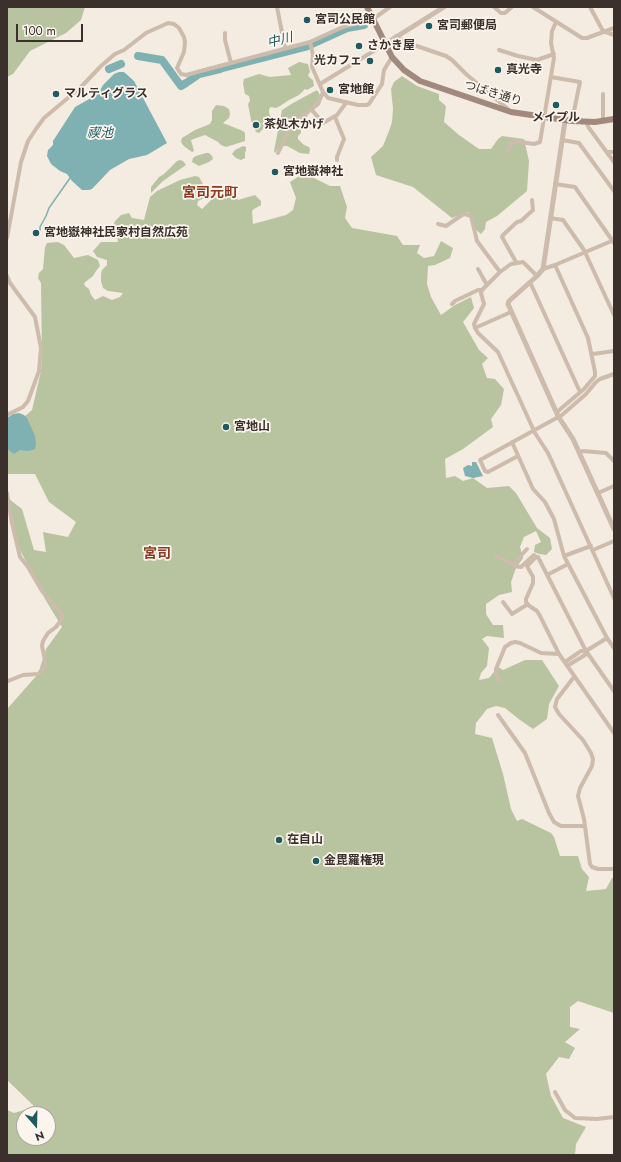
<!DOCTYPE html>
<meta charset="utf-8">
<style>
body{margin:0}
#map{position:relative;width:621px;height:1162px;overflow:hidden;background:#f4ebe1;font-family:Jost,sans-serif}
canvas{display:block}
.frame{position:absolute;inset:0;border:8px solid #3b302b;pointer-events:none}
.north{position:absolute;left:16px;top:1106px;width:40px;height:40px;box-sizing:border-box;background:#fbf5ee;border:1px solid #aea6a0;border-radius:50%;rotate:160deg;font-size:11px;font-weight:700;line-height:16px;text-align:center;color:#3b302b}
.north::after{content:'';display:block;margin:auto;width:14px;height:18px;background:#1f5a5e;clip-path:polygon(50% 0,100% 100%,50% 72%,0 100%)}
.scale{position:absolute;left:16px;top:24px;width:67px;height:18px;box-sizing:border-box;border:2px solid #3b302b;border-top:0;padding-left:5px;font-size:12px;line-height:14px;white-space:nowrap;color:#3b302b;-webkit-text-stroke:3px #fbf5ee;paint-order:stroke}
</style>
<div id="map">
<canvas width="621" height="1162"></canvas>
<div class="frame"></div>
<div class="north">N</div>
<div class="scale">100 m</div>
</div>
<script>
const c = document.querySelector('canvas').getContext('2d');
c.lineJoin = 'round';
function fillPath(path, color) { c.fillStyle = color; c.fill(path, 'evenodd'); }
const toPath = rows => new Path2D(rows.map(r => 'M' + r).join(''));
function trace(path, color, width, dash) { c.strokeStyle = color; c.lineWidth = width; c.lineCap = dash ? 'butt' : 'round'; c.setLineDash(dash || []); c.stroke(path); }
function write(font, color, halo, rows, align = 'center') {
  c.font = font + ' Jost,"Noto Sans JP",sans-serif'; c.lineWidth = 3.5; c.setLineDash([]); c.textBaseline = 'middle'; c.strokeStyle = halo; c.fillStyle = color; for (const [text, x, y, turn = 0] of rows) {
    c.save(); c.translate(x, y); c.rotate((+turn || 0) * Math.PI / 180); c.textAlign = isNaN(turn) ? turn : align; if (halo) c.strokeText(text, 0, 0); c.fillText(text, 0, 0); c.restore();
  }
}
fillPath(toPath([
 [7,7,85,7,81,20,66,33,30,51,13,74,7,77],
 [299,62,308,64,310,72,308,75,309,77,313,80,314,86,307,90,305,89,299,95,289,100,280,106,276,108,271,107,269,109,269,113,272,119,273,125,270,127,265,127,259,133,256,132,251,120,248,104,250,101,249,96,245,94,243,83,244,79,259,74,270,77,291,75,288,68],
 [402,76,417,86,439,94,439,100,446,106,444,122,459,135,479,149,491,149,498,139,502,136,524,139,529,161,527,191,497,216,486,222,485,229,481,234,475,229,473,219,468,212,452,218,413,187,376,175,371,157,383,146,389,131,392,122,393,109,391,89,394,82],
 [317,90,320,95,318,101,311,108,306,119,298,123,301,129,301,133,298,136,298,139,304,145,309,147,310,150,309,154,300,153,287,146,280,146,275,153,274,151,282,110,293,103],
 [216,105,224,106,229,109,230,114,229,118,223,123,243,131,245,133,245,141,226,147,221,145,218,142,205,135,191,140,194,151,192,152,185,147,182,144,181,141,182,138,195,130,210,124,212,120,212,111],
 [243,146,246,147,246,151,245,152,245,158,241,160,236,158,232,154,235,150],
 [206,153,209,153,212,156,213,159,209,162,199,166,192,162,193,158,196,156],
 [180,160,183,161,186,165,163,181,151,193,151,187,159,177,164,174,177,161],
 [304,173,330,186,340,186,347,207,345,218,352,228,397,236,403,245,420,245,417,253,424,258,434,256,441,241,453,248,450,258,435,265,428,266,427,284,431,297,441,315,455,305,471,297,474,308,463,322,479,350,488,358,482,364,487,378,495,379,504,389,501,405,491,419,493,427,463,449,445,459,446,478,455,476,463,481,473,478,487,488,509,486,516,493,537,528,550,538,552,549,546,555,539,554,534,552,535,545,541,542,536,531,524,537,520,547,523,558,516,568,511,582,512,592,499,595,486,604,486,614,493,625,503,625,504,638,487,636,482,639,489,648,487,666,481,673,479,680,489,678,498,667,503,670,525,660,542,660,559,686,549,704,547,719,533,729,520,720,505,708,496,706,487,709,476,723,475,734,492,738,503,774,511,809,517,821,522,819,551,833,554,837,560,856,578,856,582,869,589,877,586,891,606,889,612,878,614,878,614,1013,578,1001,570,1007,570,1027,580,1029,565,1042,575,1048,569,1059,559,1057,546,1074,551,1096,563,1118,586,1127,576,1144,575,1155,7,1155,7,1110,14,1113,35,1107,7,1080,7,709,38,674,46,649,62,627,45,599,16,542,9,499,22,509,34,550,46,552,43,532,68,537,76,522,49,502,35,474,7,474,7,432,32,410,41,371,42,358,41,283,38,278,39,273,43,269,45,247,47,243,58,242,64,245,74,258,88,255,98,260,100,266,96,271,93,276,84,283,85,286,89,289,91,295,95,300,103,296,112,300,120,297,123,293,108,291,103,288,101,281,101,274,102,270,107,265,107,260,97,257,93,251,101,242,118,242,117,237,113,233,113,227,115,221,121,215,129,213,132,218,144,220,150,197,157,191,180,180,195,176,199,177,203,184,203,189,216,185,219,185,220,187,213,194,198,201,197,205,202,209,214,197,223,194,227,194,230,196,237,198,238,200,255,195,261,201,261,205,254,209,252,211,253,224,286,215,293,210,296,198,290,182],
 [24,1114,48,1114,48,1138,24,1138]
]), '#b8c4a0');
fillPath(toPath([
 [119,72,124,72,134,81,167,143,147,155,129,159,110,170,92,189,89,190,82,190,72,181,67,174,60,171,51,164,47,156,48,150,53,145,53,141,75,107,98,94,103,85,114,74],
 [19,413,24,415,27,418,35,436,36,444,35,449,32,450,28,451,20,450,14,454,7,449,7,418,13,414],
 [472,462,476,462,483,476,473,478,465,476,463,468,468,465,472,466]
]), '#7fb0b2');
trace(toPath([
 [40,230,40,227,46,216,49,208,70,178]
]), '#7fb0b2', 1.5);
trace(toPath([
 [138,56,162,60,181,86,186,83],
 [223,68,305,47,347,28,364,25],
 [109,69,121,64],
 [189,81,199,74,220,69]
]), '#7fb0b2', 8);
trace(toPath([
 [277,7,285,48],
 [494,7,501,13,505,13,512,7],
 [533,7,582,38,587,38,614,28],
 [590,7,603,31,614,35],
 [225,33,225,40,231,63],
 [396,36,402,41,446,56,452,60,466,74,508,109],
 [499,50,518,56,537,60,554,54],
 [551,77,580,82,572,121],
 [320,84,385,44],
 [323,92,328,98,358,105,366,105,369,104,382,84,384,70,392,57],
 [603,94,603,121],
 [311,109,323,123,337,115,346,103],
 [335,117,344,139,337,157,337,160],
 [586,122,589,128,614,162],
 [562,140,579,143,614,191],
 [507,151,512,143,514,141,534,144,540,142,554,58,551,43,552,31,556,22],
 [607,152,614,152],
 [278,153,290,128,294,123,318,104,323,92,312,67,313,55,310,42],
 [555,184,575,187,614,243],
 [550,218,563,220,584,250,614,315],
 [438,224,446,226,462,215,465,214,471,216,477,241,500,272],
 [7,238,21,162,28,141,36,129,44,118,81,87,101,66,115,54,124,50,146,33,168,23,174,24,179,28,184,37,185,42,184,52,177,68,181,74,186,75,310,42,343,27,373,19,390,7],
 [516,262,502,237,503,235,517,222,521,221,533,210,532,200],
 [555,265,588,338,595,372,595,376,584,389,557,412],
 [478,269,487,285],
 [543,269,555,265,614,240],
 [7,276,10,283,35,317,41,348,39,371,28,401,23,407,7,415],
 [537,276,523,262,511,264,500,272,482,290,481,293,484,304,474,324,475,328,478,333,498,352,535,433,548,453,614,598],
 [530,282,580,392],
 [452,304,455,301,478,290,482,290],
 [475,328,511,312],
 [593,354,614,351],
 [512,442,533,489,545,502,554,519,564,556,607,638,614,648],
 [580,452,583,451,606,453,614,461],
 [518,456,488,472,485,471,480,460,562,415,586,394,596,382,600,379,614,374],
 [7,493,12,523,20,557,28,567,42,591,62,615,62,619,56,627,48,633,43,641,42,646,45,660,44,669,38,674,23,675,8,681],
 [598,493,614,486],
 [527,549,514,563,514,566,521,567,534,555,536,557],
 [593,550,614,541],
 [496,556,508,562,514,564],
 [564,556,591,546],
 [547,575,568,564],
 [503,602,512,614,528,604],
 [565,662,581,651,586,651],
 [567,666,585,655,586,651,607,638],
 [574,677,557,699,555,707,559,714,583,740,591,753,593,759,592,766,580,788,578,796,584,819,590,864,592,867,598,869,614,869],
 [499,680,496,674,496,669,505,647,511,643,515,642,520,643,541,653,559,654],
 [614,691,586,651,538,557,536,557,527,566,533,577,533,583,526,599,526,602,528,605,537,611,540,616,559,654,614,733],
 [498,715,525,753,549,813,554,822,561,826,585,826],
 [555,1092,565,1110,575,1118,597,1119,614,1117]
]), '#cdbbac', 4);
trace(toPath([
 [385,44,444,7],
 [565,121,543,269,537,276,509,301,508,304,558,416,573,439,614,529]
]), '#cdbbac', 5);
trace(toPath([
 [367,7,392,57,404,70,420,81,511,112,572,121,595,122,614,119]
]), '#a18a7d', 6);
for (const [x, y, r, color] of [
 [307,20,4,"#1f5a5e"],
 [429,26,4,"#1f5a5e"],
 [359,46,4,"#1f5a5e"],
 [370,61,4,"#1f5a5e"],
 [498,70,4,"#1f5a5e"],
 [330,90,4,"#1f5a5e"],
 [56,94,4,"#1f5a5e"],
 [556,105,4,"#1f5a5e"],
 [256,125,4,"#1f5a5e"],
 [275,172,4,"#1f5a5e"],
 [36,233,4,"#1f5a5e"],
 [226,427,4,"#1f5a5e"],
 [279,840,4,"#1f5a5e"],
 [316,861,4,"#1f5a5e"]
]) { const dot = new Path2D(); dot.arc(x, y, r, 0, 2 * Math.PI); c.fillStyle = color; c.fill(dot); trace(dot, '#fbf5ee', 1.5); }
write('bold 12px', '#3b302b', '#fbf5ee', [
 ["宮司公民館",315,20],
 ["宮司郵便局",437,26],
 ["さかき屋",367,46],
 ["光カフェ",362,61,"right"],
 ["真光寺",506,70],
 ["宮地館",338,90],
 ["マルティグラス",64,94],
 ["メイプル",556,118,"center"],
 ["茶処木かげ",264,125],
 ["宮地嶽神社",283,172],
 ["宮地嶽神社民家村自然広苑",44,233],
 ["宮地山",234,427],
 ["在自山",287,840],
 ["金毘羅権現",324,861]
], 'left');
write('12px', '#3b302b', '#fbf5ee', [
 ["つばき通り",493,94,17]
]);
write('italic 13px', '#1f5a5e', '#fbf5ee', [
 ["中川",280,41,-14],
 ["禊池",100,134]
]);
write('bold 14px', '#8c3b22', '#fbf5ee', [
 ["宮司元町",210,194],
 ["宮司",157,555]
]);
</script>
